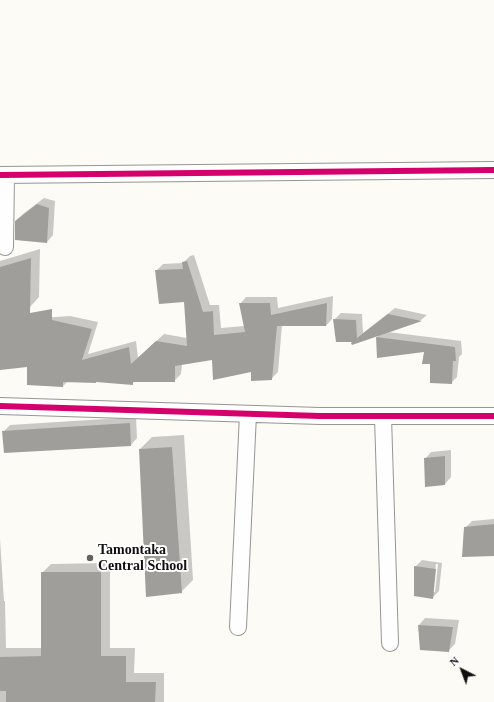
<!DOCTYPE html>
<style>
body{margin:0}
#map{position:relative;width:494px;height:702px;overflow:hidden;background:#fcfbf5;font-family:"Times New Roman",serif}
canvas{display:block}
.north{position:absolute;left:442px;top:650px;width:40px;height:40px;-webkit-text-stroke:3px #fff;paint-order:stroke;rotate:318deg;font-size:11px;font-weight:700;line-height:16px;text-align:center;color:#0f0f0f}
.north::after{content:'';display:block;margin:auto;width:14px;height:18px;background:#0f0f0f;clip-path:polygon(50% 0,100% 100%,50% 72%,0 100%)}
</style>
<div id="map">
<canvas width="494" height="702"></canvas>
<div class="north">N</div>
</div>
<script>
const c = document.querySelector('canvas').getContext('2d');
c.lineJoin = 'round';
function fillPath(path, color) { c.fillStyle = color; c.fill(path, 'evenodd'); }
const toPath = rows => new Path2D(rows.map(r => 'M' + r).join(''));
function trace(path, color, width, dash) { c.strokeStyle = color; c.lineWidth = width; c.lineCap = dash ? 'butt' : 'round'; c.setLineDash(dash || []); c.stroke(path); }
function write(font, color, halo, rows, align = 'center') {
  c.font = font + ' "Times New Roman",serif'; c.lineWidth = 4; c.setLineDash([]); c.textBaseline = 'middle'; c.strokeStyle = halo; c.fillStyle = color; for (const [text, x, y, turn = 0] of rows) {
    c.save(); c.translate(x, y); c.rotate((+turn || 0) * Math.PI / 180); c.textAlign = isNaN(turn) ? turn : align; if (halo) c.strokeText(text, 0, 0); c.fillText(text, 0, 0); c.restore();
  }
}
fillPath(toPath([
 [44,198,55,201,53,235,47,242,16,221,23,214],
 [40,249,39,297,30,307,0,302,0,261],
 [194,255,210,305,219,305,221,328,244,326,240,304,246,297,277,297,278,308,333,296,332,319,326,326,282,325,278,372,271,379,252,371,213,359,182,364,181,374,174,381,135,381,132,384,97,381,68,381,63,386,28,366,0,369,0,321,70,316,98,322,88,354,136,341,138,358,164,334,187,338,185,301,156,271,163,264,183,263,190,256],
 [395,308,427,315,421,320,388,332,461,341,462,354,459,357,457,377,451,383,431,363,425,351,378,357,377,337,380,334,354,341,335,319,341,313,362,314,363,333],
 [136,417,137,438,131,445,3,432,10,425],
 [184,435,193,580,181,592,140,449,152,437],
 [451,450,451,477,445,484,425,459,431,452],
 [494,519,494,555,465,528,472,521],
 [0,539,4,601,5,601,6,648,42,648,42,573,51,564,110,563,110,648,135,648,134,673,164,673,164,702,0,702],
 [422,560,442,563,439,591,432,598,415,567],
 [436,564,438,564,435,592,433,592],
 [425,618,459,620,455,644,448,651,421,649,419,625]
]), '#0003');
fillPath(toPath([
 [37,204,49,208,47,243,15,240,15,221],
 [31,258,30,313,52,309,52,320,92,329,82,360,129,347,131,364,156,341,187,346,184,302,159,304,155,270,183,269,182,262,187,261,203,312,213,311,214,335,245,332,239,303,270,303,271,315,327,303,326,326,277,326,272,380,251,381,251,372,213,380,212,360,175,366,175,382,133,382,133,385,96,382,96,383,63,382,63,387,27,385,27,367,0,370,0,267],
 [388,314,422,321,352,345,351,343,352,342,336,342,333,319,356,320,357,338],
 [376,337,455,347,456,361,453,361,452,384,430,383,430,364,422,364,424,352,377,358],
 [130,423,131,446,4,453,2,431],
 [172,447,182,593,146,597,139,449],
 [445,456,445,485,425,487,424,458],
 [494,524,494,556,462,557,464,527],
 [414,566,436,569,433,599,414,596],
 [41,572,101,572,101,656,126,656,126,682,156,682,155,702,6,702,6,691,0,691,0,657,41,656],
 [418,625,453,627,449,652,420,650]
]), '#a09e9a');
const minor = toPath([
 [0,175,494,170],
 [5,247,6,175],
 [0,406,320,416,494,416],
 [383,417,390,643],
 [238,627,248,414]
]);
trace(minor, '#969593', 18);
trace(minor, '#fffefe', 16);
trace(toPath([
 [0,175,494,170],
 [0,406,320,416,494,416]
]), '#d6006c', 6);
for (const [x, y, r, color] of [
 [90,558,4,"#626260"]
]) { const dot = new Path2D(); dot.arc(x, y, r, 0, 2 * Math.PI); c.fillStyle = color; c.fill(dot); trace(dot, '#fff', 1.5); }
write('bold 14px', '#0f0f0f', '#fff', [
 ["Tamontaka",98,550],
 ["Central School",98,566]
], 'left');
</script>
